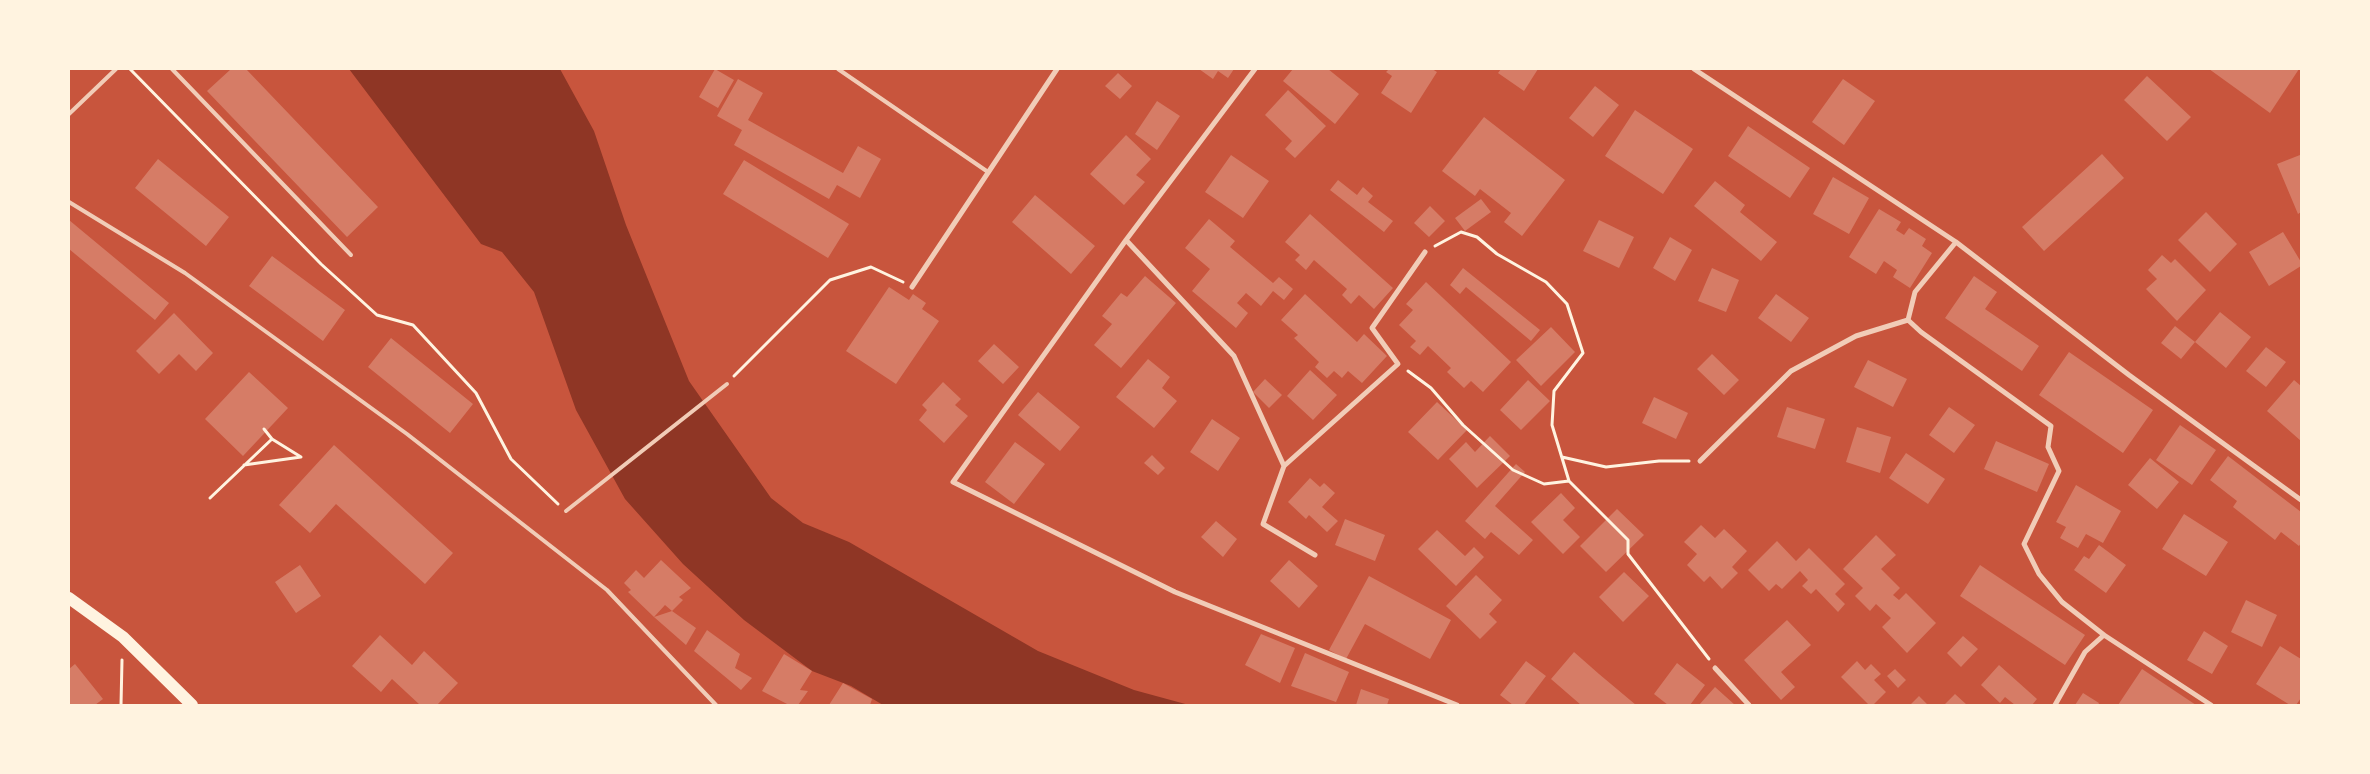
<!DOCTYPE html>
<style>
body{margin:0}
#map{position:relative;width:2370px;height:774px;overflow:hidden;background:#c8553d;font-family:"DM Sans",sans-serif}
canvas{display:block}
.frame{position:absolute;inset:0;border:70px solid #fff3e0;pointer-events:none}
</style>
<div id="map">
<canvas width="2370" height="774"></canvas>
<div class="frame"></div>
</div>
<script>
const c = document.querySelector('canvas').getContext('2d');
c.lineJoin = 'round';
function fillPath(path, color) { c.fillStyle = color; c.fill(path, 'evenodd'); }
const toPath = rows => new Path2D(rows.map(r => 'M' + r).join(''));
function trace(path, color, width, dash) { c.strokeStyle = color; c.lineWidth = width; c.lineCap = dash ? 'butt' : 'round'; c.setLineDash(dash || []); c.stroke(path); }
fillPath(toPath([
 [349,69,560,69,594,131,626,225,689,381,771,498,803,523,849,542,1038,651,1134,690,1189,705,883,705,851,686,812,671,744,620,683,564,625,499,576,410,534,292,502,252,481,244]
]), '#8f3625');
fillPath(toPath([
 [231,69,246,69,378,207,347,237,207,91],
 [715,69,734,80,718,108,699,97],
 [1199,69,1234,69,1228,78,1218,71,1213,79],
 [1293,69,1328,69,1359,94,1335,124,1283,81],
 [1389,69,1432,69,1437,72,1411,113,1381,93,1392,76,1386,72],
 [1501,69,1538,69,1524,91,1498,73],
 [2209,69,2299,69,2270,113],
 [1118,73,1132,86,1120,99,1105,86],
 [2147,76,2191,117,2167,141,2124,100],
 [738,79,763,93,748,120,843,173,858,146,881,159,860,198,837,185,829,199,734,145,742,130,717,116],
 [1843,79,1875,101,1844,145,1812,122],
 [1595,86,1619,105,1593,137,1569,118],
 [1288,90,1326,126,1295,158,1285,149,1292,141,1265,115],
 [1157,101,1180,116,1157,150,1135,134],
 [1635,110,1693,149,1663,194,1605,156],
 [1484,117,1565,180,1522,236,1504,222,1511,213,1480,189,1475,196,1442,171],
 [1748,126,1810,168,1790,198,1728,156],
 [1126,135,1151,159,1136,175,1145,182,1124,205,1090,174],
 [2102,154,2124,178,2044,251,2022,227],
 [1231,155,1269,181,1243,218,1205,192],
 [2300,155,2301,212,2298,214,2277,164],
 [158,159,229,217,206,246,135,188],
 [744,160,849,224,828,258,723,194],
 [1833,177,1869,198,1849,234,1813,214],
 [1338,180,1357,195,1363,187,1373,196,1368,202,1393,221,1384,232,1330,190],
 [1715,181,1745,205,1740,212,1777,242,1761,261,1694,206],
 [1035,195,1095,246,1071,274,1012,222],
 [1481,199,1491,212,1465,231,1455,218],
 [1430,206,1445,221,1429,237,1414,223],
 [1879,209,1901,222,1896,230,1904,235,1909,228,1926,239,1922,246,1932,253,1910,288,1893,277,1897,270,1884,261,1876,274,1849,257],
 [2206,212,2237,244,2210,272,2178,240],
 [1310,214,1393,288,1374,309,1359,295,1351,304,1342,295,1347,289,1314,260,1306,270,1295,260,1300,255,1285,242],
 [1209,219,1235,241,1230,247,1273,283,1279,277,1293,289,1284,300,1273,291,1261,306,1246,293,1237,303,1248,313,1236,328,1192,291,1210,269,1185,248],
 [69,220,169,303,155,320,69,249],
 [1599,220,1634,237,1619,268,1583,251],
 [2283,232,2301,262,2301,266,2269,286,2249,252],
 [1670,237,1692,250,1675,281,1653,268],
 [2162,255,2171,263,2175,259,2206,290,2177,321,2146,289,2157,279,2148,270],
 [272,256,345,310,323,341,249,286],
 [1463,268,1540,330,1531,341,1466,287,1460,294,1450,285],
 [1712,268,1739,280,1726,312,1698,301],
 [1145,276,1176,303,1121,368,1094,345,1112,324,1102,316,1121,293,1127,297],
 [1974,276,1997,292,1985,309,2039,346,2022,371,1945,318],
 [1426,282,1511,362,1483,392,1471,381,1464,388,1447,372,1451,368,1428,346,1420,355,1410,347,1416,341,1399,325,1413,310,1406,304],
 [889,287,909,300,913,294,926,303,922,309,939,321,896,384,846,351],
 [1305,294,1357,342,1364,334,1387,356,1362,383,1348,371,1342,378,1334,371,1327,378,1315,367,1319,362,1294,338,1298,335,1281,320],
 [1776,294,1809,318,1791,342,1758,318],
 [2220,312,2251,337,2226,368,2195,342],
 [174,313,213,353,196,371,179,354,159,374,136,351],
 [2175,326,2195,342,2181,359,2161,343],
 [1551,327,1575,352,1541,386,1516,360],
 [391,338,473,404,450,433,368,367],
 [994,344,1019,367,1003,384,978,361],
 [2266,347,2286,362,2266,387,2246,371],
 [2069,352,2153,410,2123,453,2039,395],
 [1712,354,1739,380,1724,395,1697,369],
 [1148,359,1170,377,1162,388,1177,401,1154,428,1116,397],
 [1868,360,1907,379,1893,407,1854,387],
 [1310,370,1337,395,1313,420,1287,396],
 [249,372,288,408,243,456,205,419],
 [1265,379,1282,395,1269,408,1253,392],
 [1528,380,1550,401,1521,430,1500,410],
 [2294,380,2301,386,2301,441,2267,411],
 [943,382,961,399,955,405,968,416,944,443,919,420,927,410,922,405],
 [1038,392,1080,427,1060,451,1018,415],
 [1654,397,1688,413,1676,439,1642,423],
 [1437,402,1467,430,1438,460,1408,432],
 [1787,407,1825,419,1815,449,1777,437],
 [1949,407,1975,425,1954,453,1929,435],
 [1212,419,1240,438,1218,471,1190,452],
 [2180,425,2216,450,2192,485,2156,460],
 [1857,427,1891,437,1880,473,1846,462],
 [1490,436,1510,456,1477,488,1449,459,1466,442,1475,452],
 [1996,441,2049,464,2037,492,1984,469],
 [1015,442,1045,464,1014,504,985,482],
 [334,445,453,553,425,584,336,504,310,533,279,505],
 [1906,453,1945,479,1928,504,1889,478],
 [1152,455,1165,468,1158,475,1144,463],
 [2228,456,2301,512,2301,543,2299,546,2281,532,2275,540,2233,507,2237,501,2210,480],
 [2150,458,2179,482,2157,509,2128,485],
 [1516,464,1525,472,1495,506,1533,540,1519,555,1491,532,1485,539,1465,521],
 [1310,478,1320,487,1324,483,1335,493,1322,507,1338,521,1327,532,1309,515,1306,519,1288,502],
 [2076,485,2121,511,2103,543,2086,534,2078,548,2060,538,2066,527,2056,522],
 [1561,493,1575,508,1563,520,1580,537,1563,554,1531,522],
 [1617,509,1644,535,1606,572,1580,546],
 [2184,514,2228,542,2206,576,2162,549],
 [1345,519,1385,535,1375,561,1335,545],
 [1216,521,1237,539,1223,557,1201,537],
 [1701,525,1715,538,1724,529,1747,551,1732,567,1738,573,1722,589,1710,576,1704,582,1687,565,1697,554,1684,542],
 [1437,530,1465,556,1474,547,1484,557,1456,586,1418,549],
 [1876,535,1896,555,1881,569,1900,588,1893,595,1899,600,1906,593,1936,623,1907,653,1882,627,1891,618,1876,604,1870,611,1855,596,1863,588,1843,569],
 [1777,541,1796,561,1809,548,1845,584,1835,594,1845,604,1838,612,1816,589,1811,594,1802,586,1808,580,1800,571,1782,589,1776,584,1769,591,1748,570],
 [2099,545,2126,565,2106,593,2074,570,2084,556,2089,559],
 [661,560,691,588,679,597,683,600,672,611,665,605,654,617,672,611,696,628,686,645,654,617,628,592,631,590,624,583,636,570,644,578],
 [1289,560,1318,586,1299,608,1270,581],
 [300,565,321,596,296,613,275,582],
 [1980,565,2085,635,2065,665,1960,596],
 [1624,572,1649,596,1623,622,1599,597],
 [1476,575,1502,600,1489,614,1497,622,1480,639,1446,606],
 [1369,576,1451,620,1430,659,1365,624,1346,659,1329,650],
 [2246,600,2277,615,2262,647,2231,632],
 [1787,620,1811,645,1781,672,1795,687,1781,700,1744,660],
 [707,630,740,654,735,668,752,678,741,690,694,651],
 [2204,631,2228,646,2212,674,2187,660],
 [1261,634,1295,648,1280,683,1245,665],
 [380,635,412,665,424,651,458,683,437,705,420,705,392,679,381,692,352,666],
 [1963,636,1978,649,1961,667,1947,653],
 [2280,646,2301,659,2301,698,2296,705,2290,705,2256,684],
 [1574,652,1599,674,1636,705,1581,705,1551,679],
 [1305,653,1349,672,1336,702,1291,686],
 [784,654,812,671,800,690,808,691,798,705,789,705,762,691],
 [1526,661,1546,676,1524,705,1513,705,1500,695],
 [1857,661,1865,670,1871,664,1881,674,1874,680,1886,692,1873,705,1869,705,1841,677],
 [1677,663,1705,685,1690,705,1668,705,1654,694],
 [75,664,103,699,95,705,69,705,69,669],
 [1999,665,2037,699,2032,705,2015,705,2005,697,2000,703,1981,685],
 [1895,669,1906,680,1898,688,1887,676],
 [2142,669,2196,705,2118,705],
 [843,683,872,699,870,705,829,705],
 [1715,687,1735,705,1699,705],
 [1361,689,1389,699,1387,705,1356,705],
 [2083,693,2099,703,2098,705,2075,705],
 [1955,694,1967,705,1944,705],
 [1919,696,1928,705,1910,705]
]), '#d67c66');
trace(toPath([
 [130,69,321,264,377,315,413,325,476,393,511,459,558,504],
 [1435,246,1461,232,1477,237,1497,254,1546,282,1567,304,1583,353,1554,391,1552,425,1569,481,1628,540,1628,554,1709,659],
 [1408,371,1431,388,1463,425,1513,470,1544,484,1569,481],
 [734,376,830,280,871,267,903,282],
 [1562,457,1606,467,1659,461,1689,461],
 [244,465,301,457,272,439,264,429],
 [210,498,272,439],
 [121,705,122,660]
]), '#fff3e0', 3);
trace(toPath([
 [172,69,351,255],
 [838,69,988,172],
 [69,114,116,69],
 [69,202,185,273,407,434,607,590,716,705],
 [566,511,727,384]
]), '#f1ccb7', 4);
trace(toPath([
 [1255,69,1126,240,953,482,1175,592,1457,705],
 [1694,69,1956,242,2129,375,2301,500],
 [1126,240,1234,356,1284,466],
 [912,287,1057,69],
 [1908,320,1921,332,2051,426,2048,447,2059,471,2024,544,2039,574,2062,602,2104,635,2211,705],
 [1700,461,1791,371,1856,336,1908,320,1915,292,1956,242],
 [1315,555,1263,524,1284,466,1398,364,1372,328,1425,252],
 [1715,668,1749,705],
 [2055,705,2085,652,2104,635]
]), '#f1ccb7', 5);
trace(toPath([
 [69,598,123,637,192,705]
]), '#fff3e0', 12);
</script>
